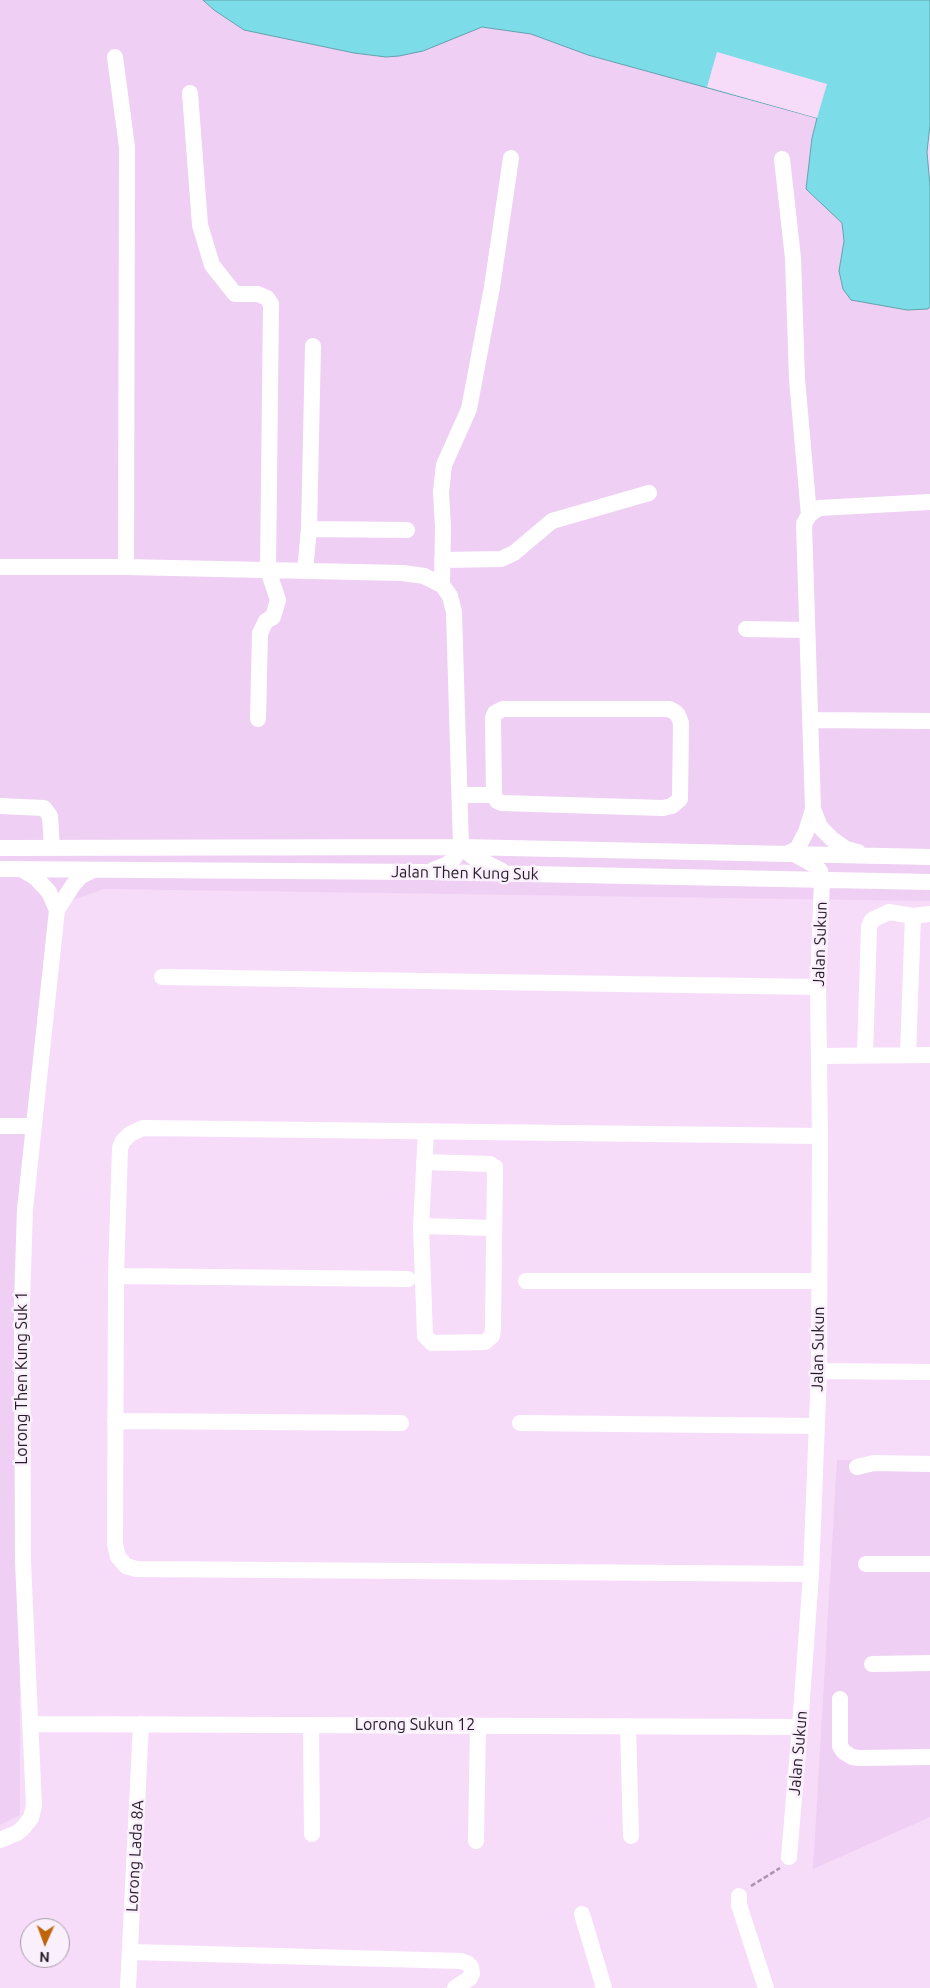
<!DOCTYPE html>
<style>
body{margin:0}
#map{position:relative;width:930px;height:1988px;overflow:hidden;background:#f7dcfa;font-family:Ubuntu,sans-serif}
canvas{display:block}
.north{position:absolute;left:20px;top:1918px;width:50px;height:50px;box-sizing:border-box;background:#faeffc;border:1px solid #a49aa6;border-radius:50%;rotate:182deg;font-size:14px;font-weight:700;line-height:20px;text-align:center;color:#241b26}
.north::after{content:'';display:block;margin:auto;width:18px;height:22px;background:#bf6509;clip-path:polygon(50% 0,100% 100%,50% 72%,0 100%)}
</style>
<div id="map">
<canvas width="930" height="1988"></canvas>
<div class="north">N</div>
</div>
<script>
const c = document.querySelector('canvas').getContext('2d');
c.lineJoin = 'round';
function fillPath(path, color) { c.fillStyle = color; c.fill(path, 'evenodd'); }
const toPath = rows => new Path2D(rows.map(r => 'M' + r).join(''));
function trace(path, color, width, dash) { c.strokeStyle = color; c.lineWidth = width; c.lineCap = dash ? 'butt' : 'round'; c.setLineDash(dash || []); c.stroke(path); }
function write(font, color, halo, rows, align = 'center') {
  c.font = font + ' Ubuntu,sans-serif'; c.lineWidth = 5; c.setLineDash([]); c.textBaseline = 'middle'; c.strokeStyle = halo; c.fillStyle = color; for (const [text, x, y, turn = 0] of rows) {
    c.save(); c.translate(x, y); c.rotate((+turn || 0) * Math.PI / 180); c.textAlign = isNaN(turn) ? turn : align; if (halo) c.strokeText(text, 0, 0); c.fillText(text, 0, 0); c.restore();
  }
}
fillPath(toPath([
 [0,0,203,0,214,10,244,30,354,53,386,57,482,27,531,34,588,55,817,118,812,138,806,189,842,223,844,241,839,271,843,289,852,300,907,310,928,309,930,306,930,901,104,889,53,907,19,1241,20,1815,0,1825],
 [930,1459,930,1817,813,1869,837,1460]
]), '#efcff4');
const water = toPath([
 [203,0,930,0,930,125,927,152,930,186,930,306,928,309,907,310,851,300,843,289,839,271,844,241,842,223,806,189,812,138,817,118,588,55,531,34,482,27,423,51,399,56,386,57,354,53,244,30,214,10,203,0]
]);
fillPath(water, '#7cdce7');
trace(water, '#62a2ad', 1);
fillPath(toPath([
 [717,52,827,84,817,118,707,87]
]), '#f7dcfa');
trace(toPath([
 [751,1886,780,1868]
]), '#a894ab', 2.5, [5, 2.5]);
trace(toPath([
 [115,57,127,147,126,567],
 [190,93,200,225,212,265,235,294,258,294,267,298,271,304,268,570,278,600,273,617,266,621,260,633,258,719],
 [782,159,793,258,797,379,809,515],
 [309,529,407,530],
 [442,560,501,559,514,553,552,521,649,493],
 [0,567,126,567,403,573,424,576,442,585,450,596,454,612,461,847,453,860,446,865,433,870],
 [305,571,309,529,313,346],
 [442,585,443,527,441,492,444,465,469,409,492,287,511,158],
 [746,629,806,630],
 [503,709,669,709,675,712,678,715,681,723,680,799,672,806,663,808,502,803,497,801,494,795,493,718,495,713,503,709],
 [810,720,930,721],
 [460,795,494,795],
 [0,806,44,808,50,816,52,848],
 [813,809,820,827,832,839,846,849,858,852],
 [461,847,472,856,502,871],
 [0,848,461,847,930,857],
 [786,854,797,849,806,832,813,809,804,524,809,515,819,508,930,502],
 [0,869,428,872,930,882],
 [21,869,36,878,49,892,57,910],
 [913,916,930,914],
 [162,977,818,987],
 [865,1054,869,927,872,920,889,912,913,916,908,1055],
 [820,1056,930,1055],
 [0,1126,34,1126],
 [424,1162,490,1164,495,1167,493,1328,492,1336,485,1342,432,1343,425,1336,421,1226,426,1131],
 [421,1226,494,1228],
 [116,1276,408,1279],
 [526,1281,819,1281],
 [819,1371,930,1372],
 [115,1421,401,1423],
 [520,1423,816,1426],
 [857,1467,874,1463,930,1464],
 [866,1564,930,1564],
 [811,1574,136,1569,126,1566,118,1557,115,1544,116,1276,120,1148,123,1141,130,1134,143,1128,820,1136],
 [872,1664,930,1663],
 [840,1699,840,1746,844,1752,852,1757,859,1758,930,1757],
 [30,1724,800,1727],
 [311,1725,312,1834],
 [628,1726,631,1836],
 [0,1840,17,1833,23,1828,31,1818,34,1806,23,1562,22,1302,25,1209,57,910,73,885,81,876,91,871],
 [476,1841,478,1726],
 [789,1857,800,1727,811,1574,819,1371,820,1136,818,987,822,880,820,871,816,866,794,854],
 [739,1896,739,1905,766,1988],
 [582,1914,604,1988],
 [131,1952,461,1961,467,1963,471,1967,472,1973,470,1978,455,1988],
 [128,1988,141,1724]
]), '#fff', 16);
write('16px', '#241b26', '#faeffc', [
 ["Jalan Then Kung Suk",465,873,1],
 ["Jalan Sukun",820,944,-88],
 ["Jalan Sukun",818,1349,-89],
 ["Lorong Then Kung Suk 1",22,1378,-90],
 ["Lorong Sukun 12",415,1725],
 ["Jalan Sukun",798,1753,-85],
 ["Lorong Lada 8A",135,1856,-87]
]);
</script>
